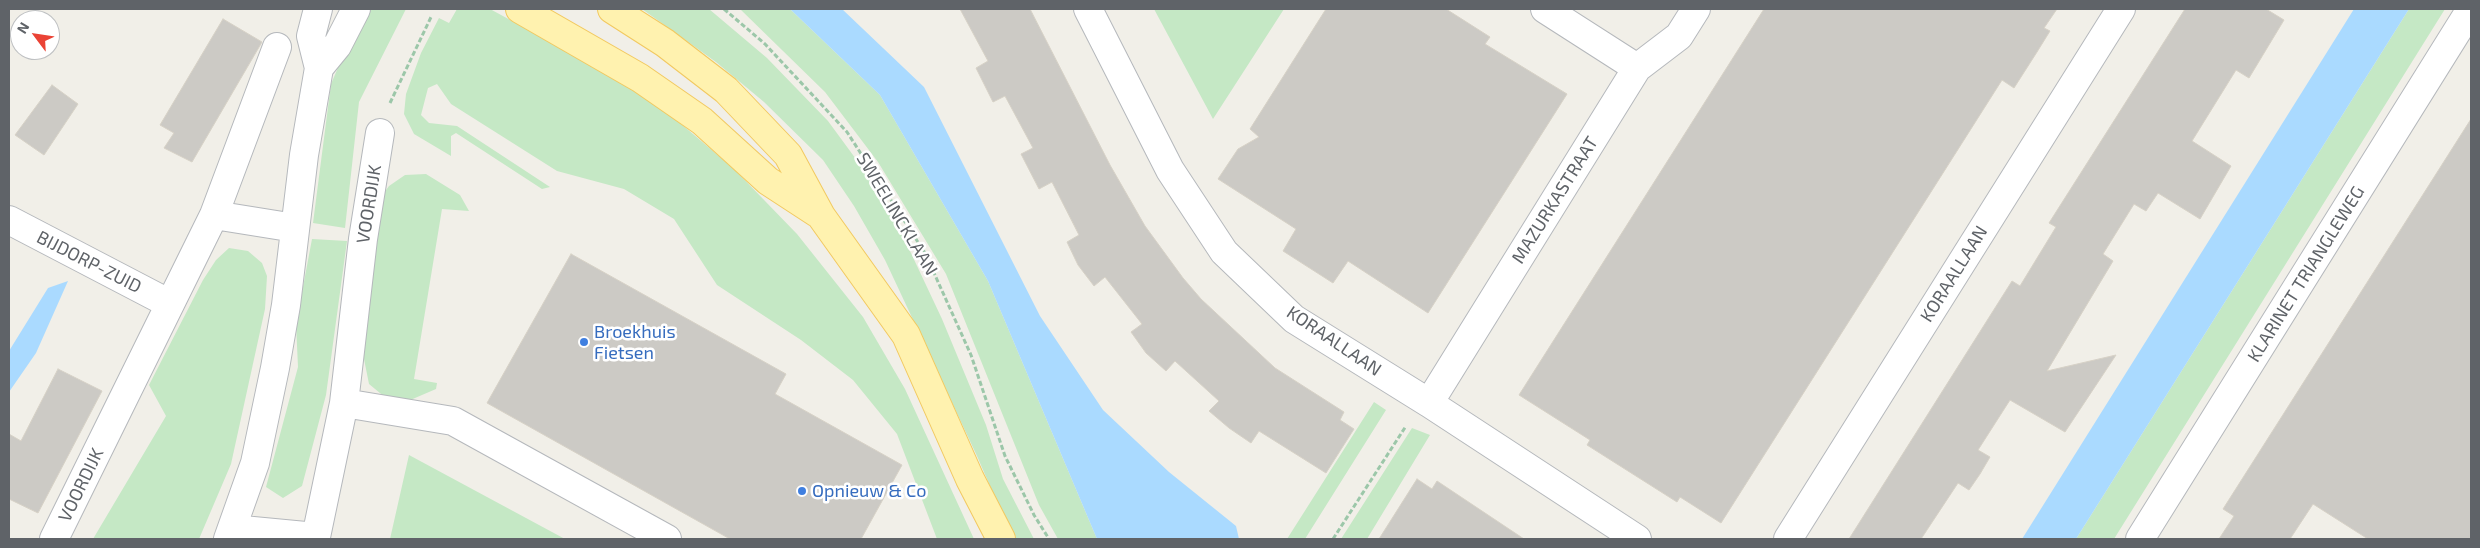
<!DOCTYPE html>
<style>
body{margin:0}
#map{position:relative;width:2480px;height:548px;overflow:hidden;background:#f1efe8;font-family:"Exo 2",sans-serif}
canvas{display:block}
.frame{position:absolute;inset:0;border:10px solid #5f6368;pointer-events:none}
.north{position:absolute;left:10px;top:10px;width:50px;height:50px;box-sizing:border-box;background:#fff;border:1px solid #bfc1c3;border-radius:50%;rotate:301deg;font-size:14px;font-weight:700;line-height:20px;text-align:center;color:#5f6368}
.north::after{content:'';display:block;margin:auto;width:18px;height:22px;background:#ea4335;clip-path:polygon(50% 0,100% 100%,50% 72%,0 100%)}
</style>
<div id="map">
<canvas width="2480" height="548"></canvas>
<div class="frame"></div>
<div class="north">N</div>
</div>
<script>
const c = document.querySelector('canvas').getContext('2d');
c.lineJoin = 'round';
function fillPath(path, color) { c.fillStyle = color; c.fill(path, 'evenodd'); }
const toPath = rows => new Path2D(rows.map(r => 'M' + r).join(''));
function trace(path, color, width, dash) { c.strokeStyle = color; c.lineWidth = width; c.lineCap = dash ? 'butt' : 'round'; c.setLineDash(dash || []); c.stroke(path); }
function write(font, color, halo, rows, align = 'center') {
  c.font = font + ' "Exo 2",sans-serif'; c.lineWidth = 5; c.setLineDash([]); c.textBaseline = 'middle'; c.strokeStyle = halo; c.fillStyle = color; for (const [text, x, y, turn = 0] of rows) {
    c.save(); c.translate(x, y); c.rotate((+turn || 0) * Math.PI / 180); c.textAlign = isNaN(turn) ? turn : align; if (halo) c.strokeText(text, 0, 0); c.fillText(text, 0, 0); c.restore();
  }
}
fillPath(toPath([
 [369,9,406,9,359,102,345,228,313,223,331,84,352,35],
 [457,9,490,9,619,79,673,117,734,169,797,234,863,317,905,389,974,539,937,539,897,434,853,380,801,340,717,285,674,219,624,189,557,171,451,104,437,84,428,88,421,115,429,123,457,126,550,187,542,189,456,133,451,136,451,156,414,134,404,114,406,94,421,53,439,18,449,23],
 [642,9,709,9,767,58,828,121,886,200,942,319,986,425,1003,479,1034,539,1013,539,977,456,885,260,854,206,823,160,764,102,716,62],
 [740,9,790,9,880,95,988,281,1097,539,1058,539,1039,505,946,274,878,162,825,92],
 [1154,9,1284,9,1213,119],
 [2409,9,2445,9,2114,539,2076,539],
 [426,174,460,195,469,211,442,209,414,379,437,383,436,389,408,401,386,398,369,384,362,349,380,198,389,186,405,175],
 [312,239,347,241,326,395,302,486,283,498,266,487,298,367,296,324],
 [229,248,248,251,262,263,267,276,265,309,231,464,199,539,93,539,166,416,149,385,203,280,216,260],
 [1374,402,1386,410,1305,539,1287,539],
 [1412,428,1430,435,1367,539,1341,539],
 [409,455,565,539,390,539]
]), '#c5e8c5');
fillPath(toPath([
 [790,9,842,9,924,87,1040,316,1103,410,1169,472,1236,526,1239,539,1097,539,988,281,880,95],
 [2354,9,2409,9,2076,539,2022,539],
 [68,281,36,353,9,392,9,351,48,288]
]), '#aadaff');
const building = toPath([
 [960,9,1030,9,1110,165,1145,226,1183,278,1201,299,1275,368,1344,412,1340,420,1354,429,1326,473,1259,431,1251,443,1229,428,1209,411,1219,401,1175,361,1166,371,1146,353,1131,332,1142,324,1105,277,1094,286,1078,265,1067,242,1079,235,1052,182,1039,189,1021,154,1033,148,1005,96,993,102,976,68,988,61,960,9],
 [1326,9,1446,9,1490,37,1485,44,1567,94,1428,313,1348,261,1333,283,1283,251,1296,229,1218,179,1238,149,1259,137,1250,129,1326,9],
 [1764,9,2057,9,2044,28,2050,31,2037,52,2014,88,2002,80,1721,523,1680,497,1677,502,1587,445,1590,440,1519,395,1764,9],
 [2185,9,2266,9,2284,20,2249,78,2236,70,2192,141,2231,166,2200,219,2158,193,2146,211,2134,204,2103,254,2113,261,2047,371,2116,355,2065,432,2010,400,1978,450,1990,457,1980,474,1969,490,1958,483,1921,539,1849,539,2012,281,2020,286,2056,227,2049,223,2185,9],
 [223,19,262,42,192,162,164,148,174,133,160,125,223,19],
 [52,85,78,104,44,155,15,135,52,85],
 [2471,119,2471,539,2368,539,2313,504,2290,539,2219,539,2234,516,2223,509,2471,119],
 [571,254,786,374,775,394,902,465,861,539,730,539,487,403,571,254],
 [58,369,102,391,38,513,9,499,9,434,21,441,58,369],
 [1417,479,1432,489,1437,481,1524,539,1379,539,1417,479]
]);
fillPath(building, '#cccac5');
trace(building, '#d6d1c6', 1);
const minor = toPath([
 [1088,9,1170,170,1224,252,1294,319,1429,403,1637,539],
 [1545,9,1637,68],
 [319,68,337,46,356,9],
 [214,215,277,47],
 [9,220,170,304],
 [344,403,453,421,667,539],
 [1429,403,1637,68,1679,36,1696,9],
 [232,529,316,537,344,403,363,239,380,133],
 [54,539,214,215,295,228],
 [228,539,255,463,275,368,286,305,304,155,319,68,311,36,318,9],
 [1788,539,2121,9],
 [2140,539,2471,9]
]);
const major = toPath([
 [520,9,640,78,702,121,768,181,817,213],
 [612,9,665,43,726,90,788,155,821,216,906,335,970,479,1001,539]
]);
trace(minor, '#b5b8bc', 30);
trace(major, '#f2c960', 30);
trace(toPath([
 [724,9,765,44,847,132,925,253,971,355,1005,456,1034,515,1049,539],
 [390,103,432,15],
 [1333,539,1406,426]
]), '#9cc7a9', 3, [5, 2.5]);
trace(minor, '#fff', 28);
trace(major, '#fff2af', 28);
for (const [x, y, r, color] of [
 [584,342,5,"#3f7fe0"],
 [802,491,5,"#3f7fe0"]
]) { const dot = new Path2D(); dot.arc(x, y, r, 0, 2 * Math.PI); c.fillStyle = color; c.fill(dot); trace(dot, '#fff', 2); }
write('18px', '#5f6368', '#fff', [
 ["MAZURKASTRAAT",1555,200,-58],
 ["VOORDIJK",369,204,-81],
 ["SWEELINCKLAAN",897,214,59],
 ["BIJDORP-ZUID",89,262,27],
 ["KORAALLAAN",1954,274,-58],
 ["KLARINET TRIANGLEWEG",2306,274,-58],
 ["KORAALLAAN",1334,341,34],
 ["VOORDIJK",81,485,-64]
]);
write('18px', '#366cbe', '#fff', [
 ["Broekhuis",594,332],
 ["Fietsen",594,353],
 ["Opnieuw & Co",812,491]
], 'left');
</script>
